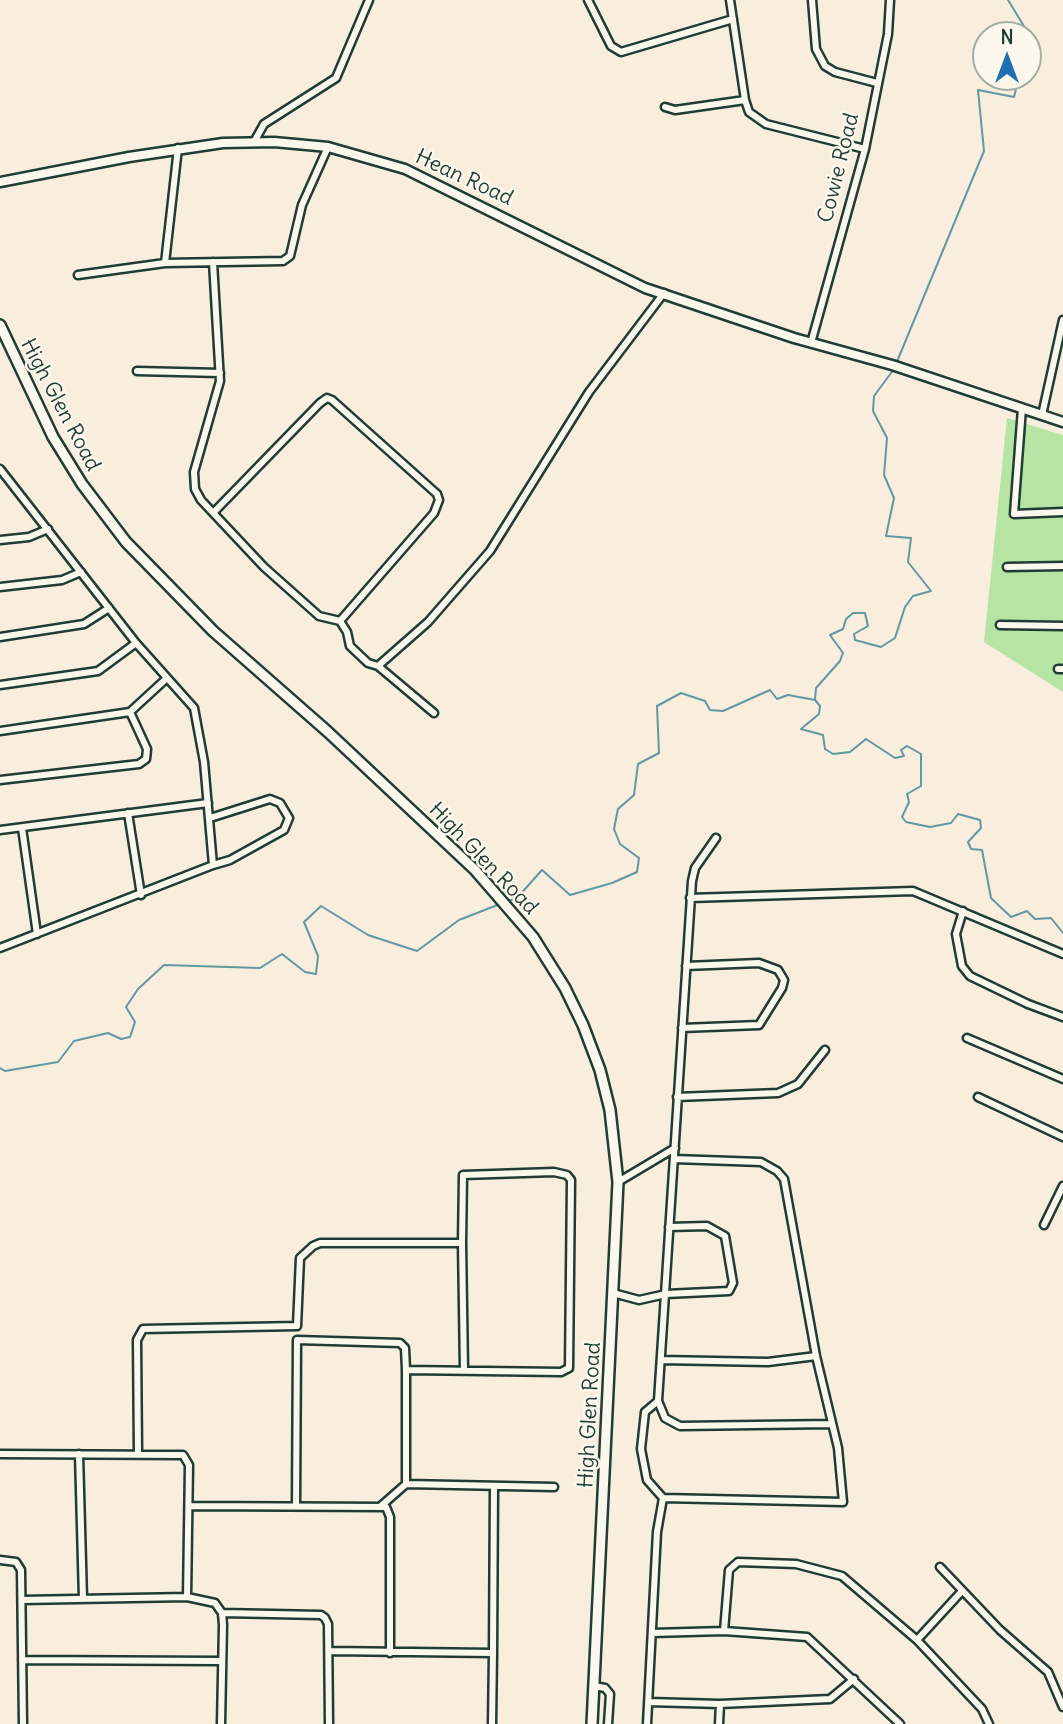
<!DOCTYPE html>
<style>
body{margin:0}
#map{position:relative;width:1063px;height:1724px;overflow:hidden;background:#f9eddd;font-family:Delius,sans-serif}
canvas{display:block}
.north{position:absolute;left:972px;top:21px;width:70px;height:70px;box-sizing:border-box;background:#fbf7ec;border:2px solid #a3ada2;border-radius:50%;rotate:0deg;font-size:19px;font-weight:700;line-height:28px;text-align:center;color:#1f3d34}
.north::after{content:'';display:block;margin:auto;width:24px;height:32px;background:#1f6fb2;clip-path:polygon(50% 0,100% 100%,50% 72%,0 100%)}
</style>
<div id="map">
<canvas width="1063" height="1724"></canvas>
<div class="north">N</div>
</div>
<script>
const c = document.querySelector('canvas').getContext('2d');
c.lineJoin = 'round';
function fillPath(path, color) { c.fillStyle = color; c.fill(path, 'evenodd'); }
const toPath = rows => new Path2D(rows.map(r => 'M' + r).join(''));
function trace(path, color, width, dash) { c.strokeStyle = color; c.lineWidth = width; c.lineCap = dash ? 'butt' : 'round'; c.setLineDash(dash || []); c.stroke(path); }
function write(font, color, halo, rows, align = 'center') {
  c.font = font + ' Delius,sans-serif'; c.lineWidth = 5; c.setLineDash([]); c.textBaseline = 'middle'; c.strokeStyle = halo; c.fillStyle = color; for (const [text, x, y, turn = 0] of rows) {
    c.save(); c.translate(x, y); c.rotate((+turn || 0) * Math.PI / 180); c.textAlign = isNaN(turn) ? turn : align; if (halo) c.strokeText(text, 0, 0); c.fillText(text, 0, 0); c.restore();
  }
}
fillPath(toPath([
 [1007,418,1063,435,1063,692,984,642]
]), '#b5e4a3');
trace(toPath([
 [1008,0,1030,36,1028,43],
 [896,364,984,151,978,90,1014,97,1019,77],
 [815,700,816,688,840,661,843,653,830,635,843,629,846,619,853,613,865,613,868,626,854,634,855,640,881,647,895,638,905,607,913,596,931,591,908,562,911,538,886,536,894,498,884,475,887,438,873,411,874,396,894,369],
 [508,901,517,898,542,870,570,895,612,883,637,872,639,858,620,844,614,829,618,809,634,795,638,764,659,753,657,706,681,693,705,701,710,710,723,711,770,690,777,699,788,695,815,700,820,706,819,714,801,729,823,735,825,749,833,754,850,752,866,739,895,758,904,756,901,750,907,746,921,754,921,786,907,794,909,802,902,817,906,822,930,827,951,823,958,814,980,820,981,828,968,842,971,849,982,850,991,898,1011,917,1027,911,1035,919,1051,918,1063,933],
 [0,1068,5,1071,58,1062,74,1041,108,1033,121,1039,130,1037,135,1022,126,1007,138,989,164,965,260,968,282,954,305,972,316,974,318,956,304,922,321,906,368,935,417,951,459,920,500,904]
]), '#6099a2', 2);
const street = toPath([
 [588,0,611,46,621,52,733,19],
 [730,0,745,100,749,112,766,124,865,149],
 [812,0,816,49,825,66,835,72,877,83],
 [665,107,675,110,745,100],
 [254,142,264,124,336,78,369,0],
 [213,262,220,381,194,472,195,489,201,500,264,567,319,616,340,621,347,632,350,646,368,663,378,666,428,622,490,551,589,392,664,293],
 [165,263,178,148],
 [78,275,165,263,283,261,290,256,302,205,328,147],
 [811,343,865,149,888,34,890,0],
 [137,371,220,373],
 [1022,408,1014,514,1063,512],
 [1042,415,1063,320],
 [0,469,136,643,194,708,204,762,213,865,0,948],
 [214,512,320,403,327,398,332,400,437,494,439,500,434,513,340,621],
 [0,540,29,537,48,529],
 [1007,567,1063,566],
 [0,587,62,580,81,572],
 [1000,625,1063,626],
 [0,637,84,624,109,608],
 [378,666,434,713],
 [1058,669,1063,669],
 [0,685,98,671,136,643],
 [0,731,130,712,167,678],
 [0,780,139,764,146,759,147,749,130,712],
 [128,813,141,895],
 [210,818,270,799,280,803,289,818,284,830,230,860,213,865],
 [22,828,37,934],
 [0,830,208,803],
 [716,838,695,868,692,881,658,1401,665,1418,680,1426,831,1424],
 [690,898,913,891,1063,954],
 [963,911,956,934,962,966,970,976,1028,1004,1063,1017],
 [682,1028,759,1025,782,988,784,980,778,970,759,963,686,966],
 [967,1038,1063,1079],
 [677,1097,778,1093,798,1084,825,1050],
 [978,1097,1063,1137],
 [618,1182,675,1148],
 [1044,1225,1063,1186],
 [462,1243,464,1370],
 [613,1293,639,1300,666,1294,729,1291,733,1283,725,1236,707,1226,669,1227],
 [661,1360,768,1362,816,1356],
 [658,1401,645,1412,641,1449,647,1480,663,1498,843,1502,838,1448,816,1356,784,1179,777,1171,761,1162,674,1159],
 [138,1453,137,1340,143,1329,297,1326,300,1258,313,1246,320,1243,462,1243,463,1175,554,1172,567,1175,571,1180,569,1368,561,1372,406,1370,405,1348,400,1343,297,1340,296,1506],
 [0,1454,183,1455,189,1465,187,1597],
 [79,1454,83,1599],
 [406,1484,406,1370],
 [189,1506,386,1507,390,1517,390,1653],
 [381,1506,406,1484,554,1487],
 [0,1560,16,1562,21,1570,23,1724],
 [940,1567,1000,1630,1048,1672,1063,1707],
 [22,1600,187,1597,215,1603,222,1613,223,1625,221,1724],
 [222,1613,321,1615,325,1618,328,1624,329,1724],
 [724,1631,729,1570,738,1562,796,1564,842,1576,917,1640,982,1709,989,1724],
 [652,1633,724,1631,807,1637,900,1724],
 [917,1640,962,1591],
 [329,1651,493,1653,492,1724],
 [493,1653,494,1487],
 [22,1660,220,1661],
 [594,1686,605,1688,610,1694,608,1724],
 [649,1702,720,1704,830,1699,854,1679],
 [647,1724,657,1532,663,1498],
 [719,1724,720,1704]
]);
const secondary = toPath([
 [0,182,129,157,223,143,274,142,328,147,405,169,645,288,794,338,892,365,1063,422]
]);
const primary = toPath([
 [0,325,53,437,82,484,126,542,213,631,328,732,475,870,533,937,565,988,583,1025,600,1070,610,1110,618,1182,592,1724]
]);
trace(street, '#1f3d34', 11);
trace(secondary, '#1f3d34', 13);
trace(primary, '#1f3d34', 14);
trace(street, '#fbf7ec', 6);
trace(secondary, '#fbf7ec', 8);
trace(primary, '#fbf7ec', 9);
write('21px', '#1f3d34', '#fbf7ec', [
 ["Cowie Road",839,168,-76],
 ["Hean Road",464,178,25],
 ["High Glen Road",60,405,62],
 ["High Glen Road",483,859,46],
 ["High Glen Road",590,1415,-87]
]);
</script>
